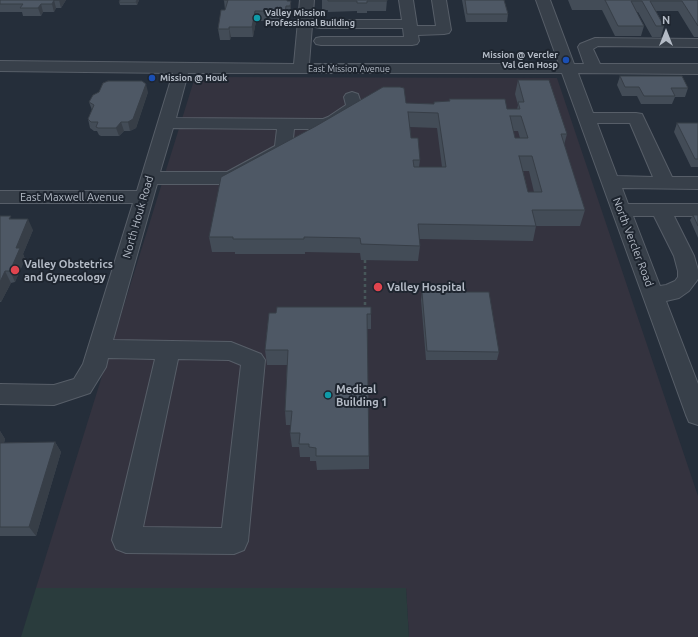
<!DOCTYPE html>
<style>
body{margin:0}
#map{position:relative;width:698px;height:637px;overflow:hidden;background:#252e3a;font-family:Ubuntu,sans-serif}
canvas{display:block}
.north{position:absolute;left:646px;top:12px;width:40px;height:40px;-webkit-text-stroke:3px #1e252f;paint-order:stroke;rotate:0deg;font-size:11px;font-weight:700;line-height:16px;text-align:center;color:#b4bbc6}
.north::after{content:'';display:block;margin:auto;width:14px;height:18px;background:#b4bbc6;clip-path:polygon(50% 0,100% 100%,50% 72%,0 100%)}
</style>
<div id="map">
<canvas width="698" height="637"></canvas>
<div class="north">N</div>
</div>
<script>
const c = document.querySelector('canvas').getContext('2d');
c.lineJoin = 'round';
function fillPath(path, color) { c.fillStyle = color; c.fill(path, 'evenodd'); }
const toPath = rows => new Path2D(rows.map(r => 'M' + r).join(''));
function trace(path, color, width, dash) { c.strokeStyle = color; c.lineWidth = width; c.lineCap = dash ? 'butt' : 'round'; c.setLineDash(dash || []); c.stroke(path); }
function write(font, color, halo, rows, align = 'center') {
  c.font = font + ' Ubuntu,sans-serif'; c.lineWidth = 4; c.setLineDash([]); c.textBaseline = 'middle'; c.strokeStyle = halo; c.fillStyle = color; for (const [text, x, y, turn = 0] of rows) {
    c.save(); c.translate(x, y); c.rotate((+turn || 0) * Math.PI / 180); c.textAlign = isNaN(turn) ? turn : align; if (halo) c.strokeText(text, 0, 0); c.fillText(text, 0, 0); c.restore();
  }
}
fillPath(toPath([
 [195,77,557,78,698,496,698,637,409,637,406,588,36,588]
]), '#34333f');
fillPath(toPath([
 [36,588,406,588,409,637,21,637]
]), '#2a3c3d');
const minor = toPath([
 [300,0,314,0,309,64,559,64,536,0,550,0,574,64,584,64,578,47,580,44,595,38,698,39,698,47,598,46,593,49,600,64,698,64,698,74,578,73,593,113,636,113,642,114,672,177,698,177,698,189,622,188,628,204,698,204,698,216,674,216,694,256,698,270,698,279,689,291,679,298,666,301,698,384,698,425,689,422,686,415,562,73,188,73,176,118,323,119,328,117,346,105,344,97,346,94,352,92,358,94,362,106,340,125,323,129,294,129,292,148,289,152,236,182,230,184,157,184,113,340,231,342,261,354,265,360,248,541,244,550,234,554,126,553,116,549,112,540,155,359,108,358,106,367,90,393,54,405,0,404,0,384,54,385,74,379,83,364,133,203,0,203,0,191,137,191,173,73,0,71,0,61,294,64,300,0],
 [597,123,630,123,653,177,617,176,597,123],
 [173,128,277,129,275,146,227,172,160,172,173,128],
 [633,216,654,216,674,256,678,271,678,277,675,281,666,285,660,286,633,216],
 [178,359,229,360,241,365,222,528,143,527,178,359],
 [399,0,413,0,417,26,436,26,432,0,446,0,451,30,449,33,444,34,418,35,419,41,417,44,412,45,321,45,316,44,314,41,316,38,321,37,404,37,403,28,320,28,315,27,313,24,315,21,320,20,402,20,399,0]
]);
trace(minor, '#575e68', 2);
trace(toPath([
 [365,260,365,310]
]), '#47575a', 2.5, [3, 3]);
fillPath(minor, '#38404a');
fillPath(toPath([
 [0,0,66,0,61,8,56,8,54,12,43,12,41,16,23,16,22,12,0,12],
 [120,0,139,0,137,5,120,5,119,2],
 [224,0,291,1,291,16,286,16,285,24,265,24,264,21,256,21,253,37,231,37,230,40,220,40,218,29,225,10],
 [322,0,387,0,386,11,367,11,367,13,357,13,357,11,328,12,328,10,322,10],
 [462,0,504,0,508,14,507,22,466,22],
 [568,0,698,0,698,37,694,37,678,11,656,11,664,26,661,37,652,37,638,12,636,12,644,26,641,36,615,36,602,10,572,10],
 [620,76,688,88,685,97,675,97,672,104,641,104,637,96,622,96,617,85],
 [518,80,567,134,564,145,585,210,580,226,536,226,533,241,419,239,420,246,418,261,361,260,360,253,305,252,305,254,235,254,235,252,212,252,209,237,406,103,434,104,434,102,449,101,449,99,507,109,517,109,518,105,515,94],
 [410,127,437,128,442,167,419,167,420,160,411,138],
 [513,131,518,131,520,138,515,138],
 [523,171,529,171,534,192,528,192],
 [148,92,136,128,130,131,124,131,119,136,101,136,99,135,97,131,94,131,90,128,88,119,92,110,89,102],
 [677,123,698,123,698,167,691,167,674,132],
 [693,215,698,215,698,238,690,220],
 [0,216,12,219,33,230,23,254,25,259,15,282,11,283,1,302,0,302],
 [422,292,499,352,497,360,426,360,421,300],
 [269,313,371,314,371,329,367,329,369,456,369,469,317,470,316,461,310,461,310,457,300,457,299,447,292,447,290,433,291,425,286,425,285,411,287,365,267,365,265,350],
 [0,431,5,439,4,443,55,442,61,452,36,536,0,536]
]), '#434c57');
fillPath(toPath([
 [54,0,56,8,54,12,52,4],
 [59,0,66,0,61,8],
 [137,0,139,0,137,5,136,2],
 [291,1,291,16,290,6],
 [41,4,43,12,41,16,38,8],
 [286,6,286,16,285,24,285,14],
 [255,11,256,21,253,37,252,27],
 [229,27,231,37,230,40,229,29],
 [146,84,148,92,136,128,130,131,128,122],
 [121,122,124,131,119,136,116,128],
 [28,219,33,230,23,254,25,259,15,282,10,271,16,248],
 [5,271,11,283,1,302,0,300,0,282],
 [0,431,5,439,1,453,0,452],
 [55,442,61,452,36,536,29,527]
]), '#373e47');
const building = toPath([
 [0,0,59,0,54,0,52,4,41,4,38,8,20,8,23,4,0,4,0,0],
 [120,0,137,0,136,2,119,2,120,0],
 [224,0,287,0,287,1,291,1,290,6,286,6,285,14,264,14,264,11,255,11,252,27,229,27,229,29,218,29,221,10,225,10,228,0,224,0],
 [328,0,387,0,387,1,367,1,367,3,357,3,357,1,328,1,328,0],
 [465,0,504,0,508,14,467,14,465,0],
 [605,0,698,0,698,26,682,1,650,1,664,26,656,26,642,1,631,1,644,26,618,26,605,0],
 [620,76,682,76,688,88,671,88,675,96,644,96,639,87,625,87,620,76],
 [518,80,549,80,567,134,561,134,585,210,532,210,536,226,418,224,420,246,361,244,360,238,304,237,304,239,233,239,233,237,209,237,221,177,316,126,383,87,400,87,404,88,406,103,434,104,434,102,450,101,449,99,505,99,507,109,520,109,518,102,524,102,518,80],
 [408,112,438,113,446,167,414,167,413,160,420,160,418,138,411,138,408,112],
 [510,116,521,116,528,138,515,138,510,116],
 [519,156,532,156,542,192,528,192,519,156],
 [108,81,142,81,146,84,133,119,128,122,121,122,116,128,98,128,96,127,98,122,91,122,88,119,94,105,89,102,93,95,99,92,103,83,108,81],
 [677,123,698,123,698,159,695,159,677,123],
 [693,215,698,215,698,226,693,215],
 [0,216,11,216,9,219,28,219,16,248,20,248,10,271,5,271,0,282,0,216],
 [422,292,489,292,499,352,427,351,422,292],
 [277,307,371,307,371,314,367,314,369,456,316,456,316,448,309,447,309,444,299,444,300,433,290,433,292,411,285,411,288,350,265,350,269,313,276,313,277,307],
 [55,442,29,527,0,527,0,443,55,442]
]);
fillPath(building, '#4e5865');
trace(building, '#373e47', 1);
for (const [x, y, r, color] of [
 [257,18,4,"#0f9aa8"],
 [566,60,4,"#1a4fb4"],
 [152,78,4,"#1a4fb4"],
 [15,270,5,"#e0444e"],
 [378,287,5,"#e0444e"],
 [328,395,4,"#0f9aa8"]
]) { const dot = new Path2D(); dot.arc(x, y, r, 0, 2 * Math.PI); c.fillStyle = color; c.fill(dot); trace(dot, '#1e252f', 1.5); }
write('bold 9px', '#b4bbc6', '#1e252f', [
 ["Valley Mission",265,13],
 ["Professional Building",265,23],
 ["Mission @ Vercler",558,55,"right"],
 ["Val Gen Hosp",558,65,"right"],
 ["Mission @ Houk",160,78]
], 'left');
write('9px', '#b4bbc6', '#1e252f', [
 ["East Mission Avenue",349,69]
]);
write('11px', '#b4bbc6', '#1e252f', [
 ["East Maxwell Avenue",72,197],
 ["North Houk Road",138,217,-74],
 ["North Vercler Road",633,242,69]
]);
write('bold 11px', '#b4bbc6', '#1e252f', [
 ["Valley Obstetrics",24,264],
 ["and Gynecology",24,277],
 ["Valley Hospital",387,287],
 ["Medical",336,389],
 ["Building 1",336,402]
], 'left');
</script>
